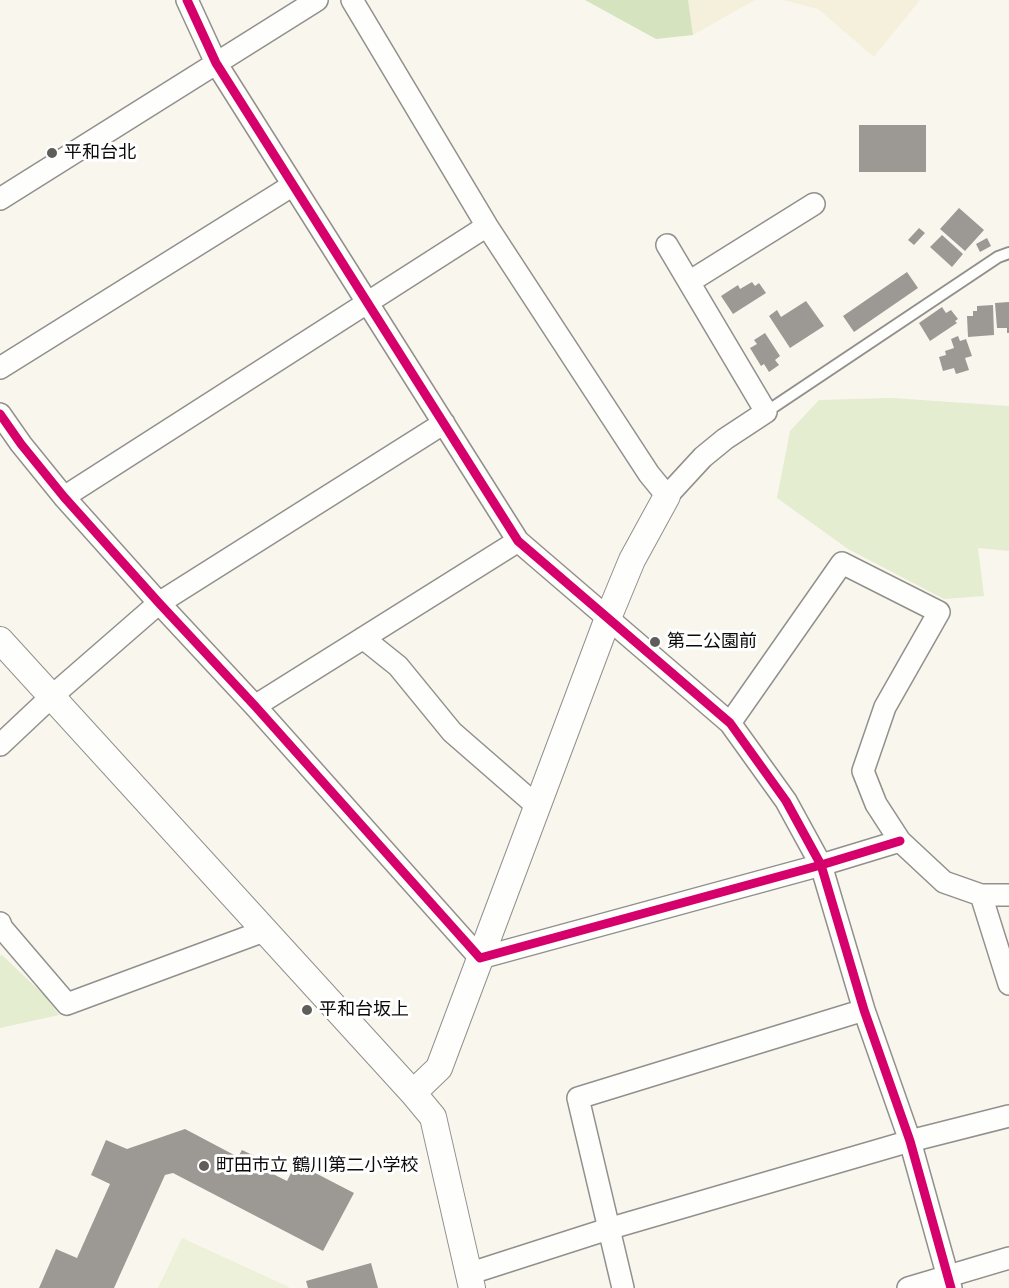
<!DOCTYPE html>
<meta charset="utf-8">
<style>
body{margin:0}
canvas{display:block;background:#f9f6ee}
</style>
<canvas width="1009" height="1288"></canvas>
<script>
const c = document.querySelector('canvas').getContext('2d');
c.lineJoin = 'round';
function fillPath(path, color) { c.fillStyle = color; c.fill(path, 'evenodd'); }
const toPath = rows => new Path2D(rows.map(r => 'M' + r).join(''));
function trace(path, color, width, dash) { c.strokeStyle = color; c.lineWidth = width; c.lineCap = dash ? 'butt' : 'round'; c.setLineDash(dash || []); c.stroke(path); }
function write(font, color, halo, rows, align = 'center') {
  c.font = font + ' "PT Serif","Noto Sans JP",serif'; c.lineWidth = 6; c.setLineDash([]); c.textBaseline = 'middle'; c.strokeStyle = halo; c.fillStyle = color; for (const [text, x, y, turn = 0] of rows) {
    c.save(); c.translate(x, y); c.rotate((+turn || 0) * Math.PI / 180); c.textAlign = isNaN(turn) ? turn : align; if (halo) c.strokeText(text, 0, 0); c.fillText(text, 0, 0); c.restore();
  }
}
fillPath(toPath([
 [688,0,755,0,693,35],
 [783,0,920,0,874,57,818,9]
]), '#f5f0db');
fillPath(toPath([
 [892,398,1009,406,1009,551,978,548,984,596,944,599,848,549,777,498,790,431,819,400],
 [2,955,45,996,59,1015,0,1028,0,956]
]), '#e4edcf');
fillPath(toPath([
 [585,0,688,0,693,35,656,39]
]), '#d5e3be');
fillPath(toPath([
 [182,1238,289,1287,289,1288,158,1288]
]), '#edf1d9');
fillPath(toPath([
 [859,125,926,125,926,172,859,172],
 [959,208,984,230,965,251,940,229],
 [919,228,925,233,914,245,908,240],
 [942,235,963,254,952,267,930,247],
 [987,238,991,246,980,252,976,244],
 [907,272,918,288,854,332,843,316],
 [752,282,755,286,759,283,766,293,733,314,721,296,738,285,740,289],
 [806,301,824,326,790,348,769,316,777,310,781,317],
 [1009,302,1009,333,1007,333,1007,328,997,328,995,303],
 [993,305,994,335,968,337,967,316,973,316,973,311,977,311,977,306],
 [942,307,946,313,951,310,958,319,955,321,957,323,930,341,919,323],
 [765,333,780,356,775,360,779,365,769,372,764,364,761,366,750,348,757,344,754,340],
 [958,336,960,341,966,339,972,356,965,358,969,370,956,374,954,368,943,371,939,357,946,355,945,351,954,348,951,339],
 [185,1129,238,1157,242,1150,265,1161,261,1168,287,1181,296,1163,354,1193,323,1251,173,1173,165,1175,114,1288,39,1288,56,1249,77,1258,110,1184,91,1175,106,1140,127,1149],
 [371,1263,378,1288,308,1288,306,1281]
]), '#9c9894');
const service = toPath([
 [766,412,998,257,1009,253]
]);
const minor = toPath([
 [187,0,216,63,518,541,730,723,786,801,821,865,864,1010,910,1141,951,1288],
 [352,0,487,226,649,474,667,496,703,457,725,439,766,412,667,245],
 [0,199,317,0],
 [689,282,814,204],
 [0,368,293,185],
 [0,414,21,444,64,497,159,603,255,706,480,958,821,865,900,841],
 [64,497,487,226],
 [363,638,398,666,452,732,537,806],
 [255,706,518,541],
 [730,723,842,563,939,612,885,707,863,771,876,804,900,841,944,882,981,895,1009,895],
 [0,745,51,697,159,603,444,423],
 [981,895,1009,984],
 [0,923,2,928,67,1004,264,931],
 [468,1274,608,1229,910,1141,1009,1116],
 [623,1288,578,1098,864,1010],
 [908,1288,1009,1258]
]);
const tertiary = toPath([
 [0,640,413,1093,433,1117,472,1288],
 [413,1093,439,1068,608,618,632,560,667,496]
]);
trace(service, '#92908d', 14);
trace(minor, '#92908d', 24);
trace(tertiary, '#92908d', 28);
trace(service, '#fefefc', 10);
trace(minor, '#fefefc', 21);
trace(tertiary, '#fefefc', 26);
trace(toPath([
 [187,0,216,63,518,541,730,723,786,801,821,865,864,1010,910,1141,951,1288],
 [0,414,21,444,64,497,159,603,255,706,480,958,821,865,900,841]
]), '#d6006c', 9);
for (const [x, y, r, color] of [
 [52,153,6,"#5e5d5a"],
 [655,642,6,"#5e5d5a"],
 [307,1010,6,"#5e5d5a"],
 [204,1166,6,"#5e5d5a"]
]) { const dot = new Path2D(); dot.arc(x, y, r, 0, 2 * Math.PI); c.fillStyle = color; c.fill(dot); trace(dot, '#fff', 2); }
write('18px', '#0a0a0a', '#fff', [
 ["平和台北",64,153],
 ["第二公園前",667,642],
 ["平和台坂上",319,1010],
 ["町田市立 鶴川第二小学校",216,1166]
], 'left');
</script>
